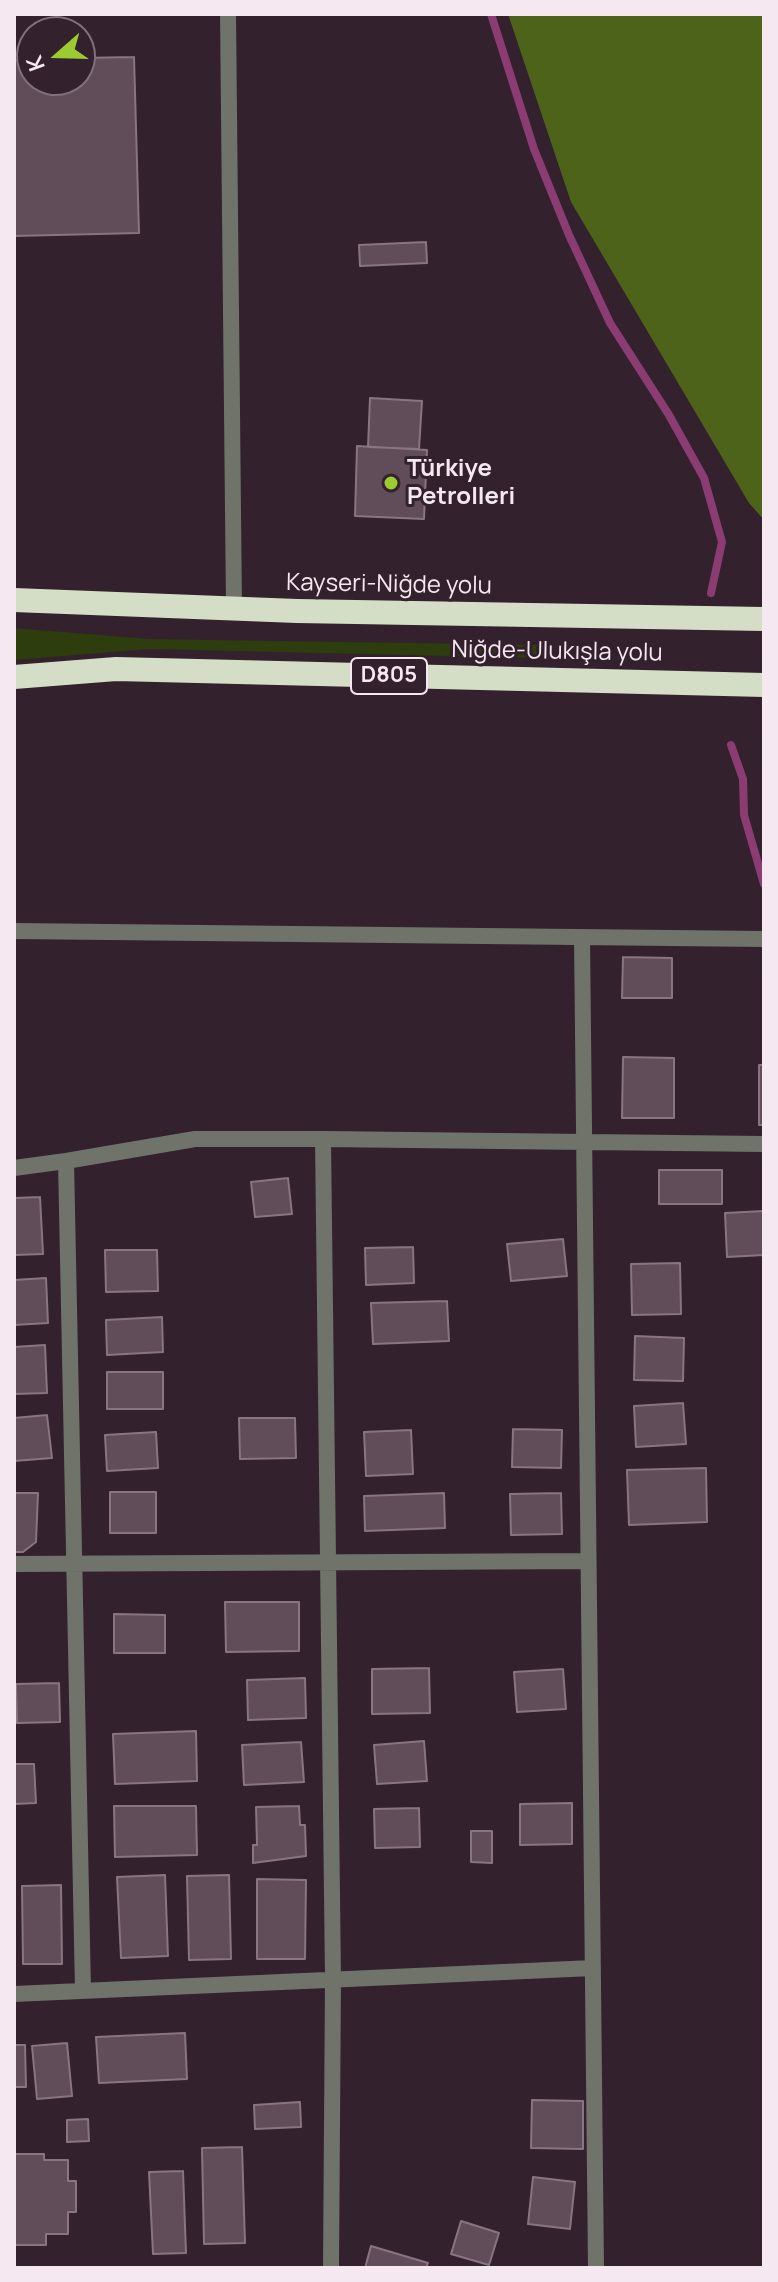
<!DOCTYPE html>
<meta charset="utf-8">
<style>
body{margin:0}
#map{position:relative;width:778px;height:2282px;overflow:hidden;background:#33212d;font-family:Manrope,sans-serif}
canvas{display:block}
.frame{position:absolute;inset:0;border:16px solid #f5e8f0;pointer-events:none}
.north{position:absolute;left:16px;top:16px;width:80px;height:80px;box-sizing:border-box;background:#33212d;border:2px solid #81717b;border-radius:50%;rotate:250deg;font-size:22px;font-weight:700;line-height:32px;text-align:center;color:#f5e8f0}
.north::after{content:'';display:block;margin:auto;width:28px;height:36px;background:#9cca31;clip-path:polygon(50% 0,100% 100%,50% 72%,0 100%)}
</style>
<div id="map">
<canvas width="778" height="2282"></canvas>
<div class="frame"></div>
<div class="north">K</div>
</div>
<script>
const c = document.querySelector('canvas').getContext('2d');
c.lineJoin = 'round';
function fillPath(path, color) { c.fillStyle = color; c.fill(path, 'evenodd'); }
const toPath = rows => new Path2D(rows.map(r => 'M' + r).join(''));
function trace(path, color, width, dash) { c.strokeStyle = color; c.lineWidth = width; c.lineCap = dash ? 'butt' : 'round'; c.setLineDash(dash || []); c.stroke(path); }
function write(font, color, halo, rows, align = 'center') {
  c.font = font + ' Manrope,sans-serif'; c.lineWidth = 6; c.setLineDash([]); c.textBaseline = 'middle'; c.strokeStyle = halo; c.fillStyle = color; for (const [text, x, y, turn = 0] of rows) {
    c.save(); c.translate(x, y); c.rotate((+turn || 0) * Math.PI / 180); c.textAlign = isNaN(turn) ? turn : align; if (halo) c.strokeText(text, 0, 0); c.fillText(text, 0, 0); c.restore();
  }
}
fillPath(toPath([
 [14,628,149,639,538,645,537,658,149,649,14,660]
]), '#2d3d0d');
fillPath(toPath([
 [508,14,764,14,764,520,749,503,571,202]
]), '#4c6319');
trace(toPath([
 [491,14,534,149,569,235,610,323,669,415,704,478,722,542,711,593],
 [731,745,743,779,744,815,764,884]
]), '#8b3c73', 8);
const building = toPath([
 [134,57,139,233,14,236,14,60,32,59,32,80,80,80,80,58,134,57],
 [426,242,427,263,360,266,359,245,426,242],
 [370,398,422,401,419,449,368,447,370,398],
 [357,446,427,450,424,519,355,516,357,446],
 [623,957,672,958,672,998,622,998,623,957],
 [623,1057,674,1058,674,1118,622,1118,623,1057],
 [759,1065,764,1065,764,1125,759,1125,759,1065],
 [659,1170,722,1170,722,1204,659,1204,659,1170],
 [288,1178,292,1214,255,1217,251,1182,288,1178],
 [40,1197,43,1254,14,1255,14,1198,40,1197],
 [764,1211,764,1255,727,1257,725,1213,764,1211],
 [563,1239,567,1276,511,1281,507,1244,563,1239],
 [413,1247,414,1283,366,1285,365,1248,413,1247],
 [105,1250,157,1250,158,1291,106,1292,105,1250],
 [680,1263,681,1314,632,1315,631,1264,680,1263],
 [46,1278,48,1323,14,1325,14,1280,46,1278],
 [447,1301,449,1341,373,1344,371,1303,447,1301],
 [162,1317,163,1352,107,1355,106,1320,162,1317],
 [635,1336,684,1338,683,1381,634,1380,635,1336],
 [45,1345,47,1393,14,1394,14,1347,45,1345],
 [107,1372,163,1372,163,1409,107,1409,107,1372],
 [683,1403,686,1444,636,1447,634,1406,683,1403],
 [47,1415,52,1458,14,1461,14,1418,47,1415],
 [239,1418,295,1418,296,1458,240,1459,239,1418],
 [513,1429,562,1430,561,1468,512,1467,513,1429],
 [411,1430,413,1474,366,1476,364,1432,411,1430],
 [156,1432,158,1468,107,1471,105,1435,156,1432],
 [706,1468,707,1522,629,1525,627,1470,706,1468],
 [110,1492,156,1492,156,1533,110,1533,110,1492],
 [14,1493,38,1493,36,1542,23,1552,14,1552,14,1493],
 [444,1493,445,1528,365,1531,364,1496,444,1493],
 [561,1493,562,1534,511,1535,510,1494,561,1493],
 [225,1602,299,1602,299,1651,226,1652,225,1602],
 [114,1614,165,1615,165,1653,114,1653,114,1614],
 [429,1668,430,1713,372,1714,372,1669,429,1668],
 [563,1669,566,1709,517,1712,514,1672,563,1669],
 [305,1678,306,1718,248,1720,247,1680,305,1678],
 [59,1683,60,1722,17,1723,16,1684,59,1683],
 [196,1731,197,1781,115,1784,113,1734,196,1731],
 [424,1741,427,1781,377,1784,374,1745,424,1741],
 [301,1742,304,1782,244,1785,242,1745,301,1742],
 [14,1764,34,1764,36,1803,14,1804,14,1764],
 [572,1803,572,1844,520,1845,520,1804,572,1803],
 [114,1806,196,1806,197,1855,115,1857,114,1806],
 [299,1806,300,1825,305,1825,306,1856,253,1863,253,1845,257,1845,256,1807,299,1806],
 [419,1808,420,1847,375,1848,374,1809,419,1808],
 [471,1831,492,1831,492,1863,471,1862,471,1831],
 [165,1875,168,1956,121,1958,117,1877,165,1875],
 [229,1875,231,1959,189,1960,187,1876,229,1875],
 [257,1879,306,1880,305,1959,257,1959,257,1879],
 [61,1885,62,1964,23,1964,22,1886,61,1885],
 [185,2033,187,2079,99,2083,96,2037,185,2033],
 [67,2043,72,2096,37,2099,32,2046,67,2043],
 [14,2045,25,2045,26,2087,14,2087,14,2045],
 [532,2100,583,2101,583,2149,531,2148,532,2100],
 [300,2102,301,2127,255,2129,254,2105,300,2102],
 [88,2119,89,2141,67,2142,67,2120,88,2119],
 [242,2147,245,2243,204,2244,202,2148,242,2147],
 [14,2154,44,2154,44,2160,68,2160,68,2181,76,2181,76,2212,68,2212,68,2234,46,2234,46,2245,14,2245,14,2154],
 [183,2171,186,2253,153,2254,149,2172,183,2171],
 [533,2177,575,2182,570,2229,528,2224,533,2177],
 [461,2221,499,2233,489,2265,451,2254,461,2221],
 [371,2246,428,2263,426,2268,365,2268,371,2246]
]);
fillPath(building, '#614c59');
trace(building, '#8a7482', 2);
trace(toPath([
 [228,14,234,609],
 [14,931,764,939],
 [582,937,596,2268],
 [14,1168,66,1161],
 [14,1564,588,1561],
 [83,1990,66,1161,195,1139,323,1139],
 [14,1994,593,1968],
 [331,2268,333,1979,323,1139,764,1144]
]), '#6f736a', 16);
trace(toPath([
 [14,600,297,611,764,619],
 [14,677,116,669,764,685]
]), '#d4dec6', 24);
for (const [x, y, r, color] of [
 [391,483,8,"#9cca31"]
]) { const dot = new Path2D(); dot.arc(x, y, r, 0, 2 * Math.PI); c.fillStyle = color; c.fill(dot); trace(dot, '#33212d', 3); }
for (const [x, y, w] of [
 [389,676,76]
]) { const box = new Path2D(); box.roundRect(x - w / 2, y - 18, w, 36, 6); c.fillStyle = '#33212d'; c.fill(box); trace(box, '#f5e8f0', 2); }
write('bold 22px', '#f5e8f0', null, [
 ["D805",389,676]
]);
write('bold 24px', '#f5e8f0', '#33212d', [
 ["Türkiye",407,469],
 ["Petrolleri",407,497]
], 'left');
write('24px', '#f5e8f0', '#33212d', [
 ["Kayseri-Niğde yolu",389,585,1],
 ["Niğde-Ulukışla yolu",557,652,1]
]);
</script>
